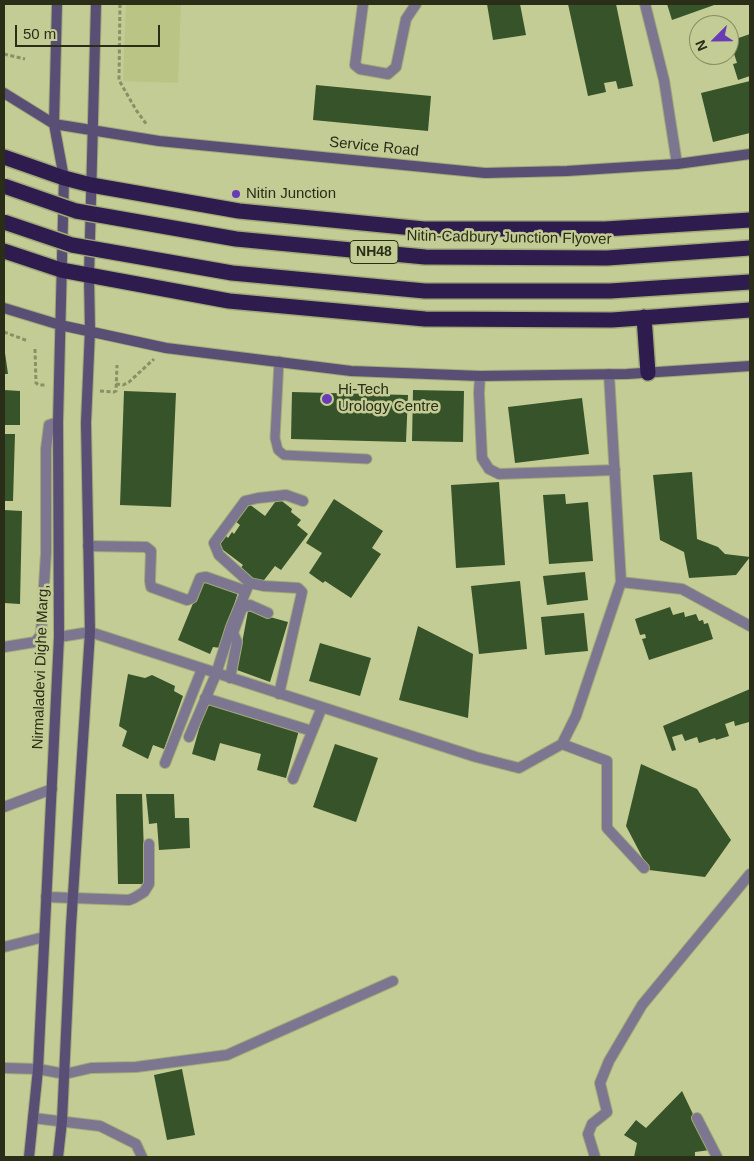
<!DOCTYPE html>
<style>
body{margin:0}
#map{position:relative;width:754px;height:1161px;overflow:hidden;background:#c3cc94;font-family:Arial,sans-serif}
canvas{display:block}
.frame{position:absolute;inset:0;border:5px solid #2a2d17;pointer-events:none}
.north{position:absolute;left:689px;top:15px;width:50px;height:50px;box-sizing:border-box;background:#c3cc94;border:1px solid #868c62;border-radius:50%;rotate:247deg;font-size:14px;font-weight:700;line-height:20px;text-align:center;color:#2a2d17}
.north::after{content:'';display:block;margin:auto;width:18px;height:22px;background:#683cb4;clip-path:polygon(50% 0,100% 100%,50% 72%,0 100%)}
.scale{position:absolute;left:15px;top:25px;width:145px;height:22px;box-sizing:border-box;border:2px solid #2a2d17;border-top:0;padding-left:6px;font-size:15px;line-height:18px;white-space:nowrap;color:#2a2d17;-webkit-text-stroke:4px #c3cc94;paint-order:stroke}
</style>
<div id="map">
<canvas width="754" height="1161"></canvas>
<div class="frame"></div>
<div class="north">N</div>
<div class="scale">50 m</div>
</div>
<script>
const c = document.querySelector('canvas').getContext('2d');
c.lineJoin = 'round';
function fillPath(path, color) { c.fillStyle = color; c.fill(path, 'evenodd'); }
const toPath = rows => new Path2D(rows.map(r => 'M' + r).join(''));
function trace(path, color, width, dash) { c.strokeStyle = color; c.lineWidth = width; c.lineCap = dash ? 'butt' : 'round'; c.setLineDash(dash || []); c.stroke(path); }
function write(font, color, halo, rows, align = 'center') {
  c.font = font + ' Arial,sans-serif'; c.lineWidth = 5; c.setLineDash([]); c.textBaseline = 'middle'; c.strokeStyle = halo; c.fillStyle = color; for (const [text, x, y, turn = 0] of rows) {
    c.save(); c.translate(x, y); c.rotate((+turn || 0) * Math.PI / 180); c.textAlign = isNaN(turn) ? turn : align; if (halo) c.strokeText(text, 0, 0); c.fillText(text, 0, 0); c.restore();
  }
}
fillPath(toPath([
 [126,4,181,4,178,83,123,81]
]), '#bac484');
fillPath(toPath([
 [487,4,520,4,526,35,493,40],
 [568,4,616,4,633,86,618,89,616,81,604,83,606,92,588,96],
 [667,4,717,4,672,20],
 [750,34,750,76,738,80,733,64,737,63,730,41],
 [750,81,750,133,713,142,701,93],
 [316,85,431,96,428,131,313,120],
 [4,353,5,353,8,374,4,374],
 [4,390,20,391,20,425,4,425],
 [413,390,464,391,463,442,412,441],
 [124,391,176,393,171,507,120,505],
 [292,392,408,395,406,442,291,439],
 [582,398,589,454,515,463,508,407],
 [4,434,15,434,13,501,4,501],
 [692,472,697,539,718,547,725,554,750,557,736,575,689,578,684,552,660,540,653,475],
 [499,482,505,565,456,568,451,485],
 [565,494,566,504,588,502,593,561,549,564,543,495],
 [278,498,292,509,291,512,301,520,297,525,308,534,281,570,275,566,261,584,240,569,243,565,218,546,226,536,228,538,232,532,234,534,240,525,235,521,249,504,265,516],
 [334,499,383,531,372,548,381,554,351,598,325,581,323,583,309,573,322,553,306,543],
 [4,510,22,511,20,604,4,603],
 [585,572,588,600,547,605,543,576],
 [203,579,238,592,221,648,213,647,210,654,178,640],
 [520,581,527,649,479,654,471,586],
 [670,607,673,615,684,612,685,617,696,614,699,621,703,620,704,624,708,623,713,639,649,660,642,639,646,638,645,634,640,635,635,619],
 [248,611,288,622,270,682,237,670],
 [584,613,588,651,545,655,541,617],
 [418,626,473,654,468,718,399,700],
 [320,643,371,658,360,696,309,681],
 [128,674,145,678,152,675,175,686,174,691,183,696,164,749,153,745,148,759,122,746,127,731,119,726],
 [750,689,750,725,749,722,735,726,734,721,725,724,729,736,716,740,715,738,699,743,697,737,685,741,682,734,672,737,676,750,672,751,663,726],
 [206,704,299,730,286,778,257,770,261,754,220,743,215,761,192,754],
 [335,744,378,758,356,822,313,807],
 [641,764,697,789,731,840,705,877,649,870,626,826],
 [116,794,142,794,145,884,118,884],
 [146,794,174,794,175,818,189,818,190,848,159,850,157,823,149,824],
 [182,1069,195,1135,167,1140,154,1075],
 [682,1091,710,1150,695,1152,695,1157,634,1157,637,1143,624,1135,636,1120,646,1128]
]), '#375329');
const lane = toPath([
 [279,361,275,438,278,450,284,455,367,459]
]);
const street = toPath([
 [363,4,355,65,360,69,388,74,396,67,406,19,416,4],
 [645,4,664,80,677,164],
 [480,376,479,393,482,458,489,469,499,474,615,470],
 [88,546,146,547,151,551,150,581,151,587,187,600,192,598,200,578,206,577,246,591],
 [621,582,682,589,750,626],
 [59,637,90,632,476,757,519,768,562,744,576,716,621,582,609,374],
 [4,647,35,642,41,635,46,553,46,449,49,425,58,422],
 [230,678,237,642,233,633,242,608,250,605,268,613],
 [279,694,302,592,298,588,264,586,250,583,219,555,214,543,245,501,258,498,286,495,303,501],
 [205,698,312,731],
 [189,737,216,674,231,627,248,586],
 [562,744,607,761,607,828,644,868],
 [165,763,202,669],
 [293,779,322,707],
 [4,807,52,789],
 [46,897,129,900,134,898,144,892,149,884,149,844],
 [4,947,44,937],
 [4,1068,38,1069,65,1074,91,1068,136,1067,227,1055,393,981],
 [33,1118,100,1126,136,1144,142,1157],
 [697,1118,717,1157],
 [595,1157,588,1134,592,1124,607,1112,600,1083,609,1061,642,1005,750,874]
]);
const secondary = toPath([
 [4,93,54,124,159,141,485,173,567,171,677,164,750,154],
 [4,308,60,325,166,348,351,371,480,376,627,374,750,366],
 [29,1157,38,1069,59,637,58,422,64,178,54,124,57,4],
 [58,1157,62,1121,71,926,90,632,86,423,90,330,89,276,96,4]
]);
const highway = toPath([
 [4,157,64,178,91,185,239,211,424,229,605,229,750,220],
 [4,251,61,270,229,301,425,319,612,320,750,310],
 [644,317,648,373]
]);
trace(lane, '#a1a978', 11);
trace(street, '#a1a978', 12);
trace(secondary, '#a1a978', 12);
trace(highway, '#a1a978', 18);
trace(toPath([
 [120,4,119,80,136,110,147,125],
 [4,54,25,59],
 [4,332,28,341],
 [35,349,36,383,39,385,45,385],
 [116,384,123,385,129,382,154,359],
 [100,391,114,392,116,391,117,365]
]), '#899065', 3, [4, 2.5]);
trace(lane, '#7c7690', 9);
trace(street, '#7c7690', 10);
trace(secondary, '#594f75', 10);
trace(highway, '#2e1c4f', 15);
const highwayBridge = toPath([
 [4,186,76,211,236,239,425,257,607,258,750,248],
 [4,222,72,245,232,273,425,291,610,291,750,282]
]);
trace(highwayBridge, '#a1a978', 18, []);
trace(highwayBridge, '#2e1c4f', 15);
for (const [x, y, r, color] of [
 [236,194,5,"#683cb4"],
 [327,399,6,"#683cb4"]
]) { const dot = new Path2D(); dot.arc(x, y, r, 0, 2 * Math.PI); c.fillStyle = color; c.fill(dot); trace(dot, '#c3cc94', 2); }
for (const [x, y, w] of [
 [374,252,48]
]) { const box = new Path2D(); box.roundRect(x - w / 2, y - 11.5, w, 23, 4); c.fillStyle = '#c3cc94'; c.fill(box); trace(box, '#2a2d17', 1); }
write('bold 14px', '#2a2d17', null, [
 ["NH48",374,252]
]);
write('15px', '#2a2d17', '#c3cc94', [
 ["Service Road",374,147,6],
 ["Nitin-Cadbury Junction Flyover",509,238,1],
 ["Nirmaladevi Dighe Marg,",41,667,-88]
]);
write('15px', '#2a2d17', '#c3cc94', [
 ["Nitin Junction",246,194],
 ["Hi-Tech",338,390],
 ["Urology Centre",338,407]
], 'left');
</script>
